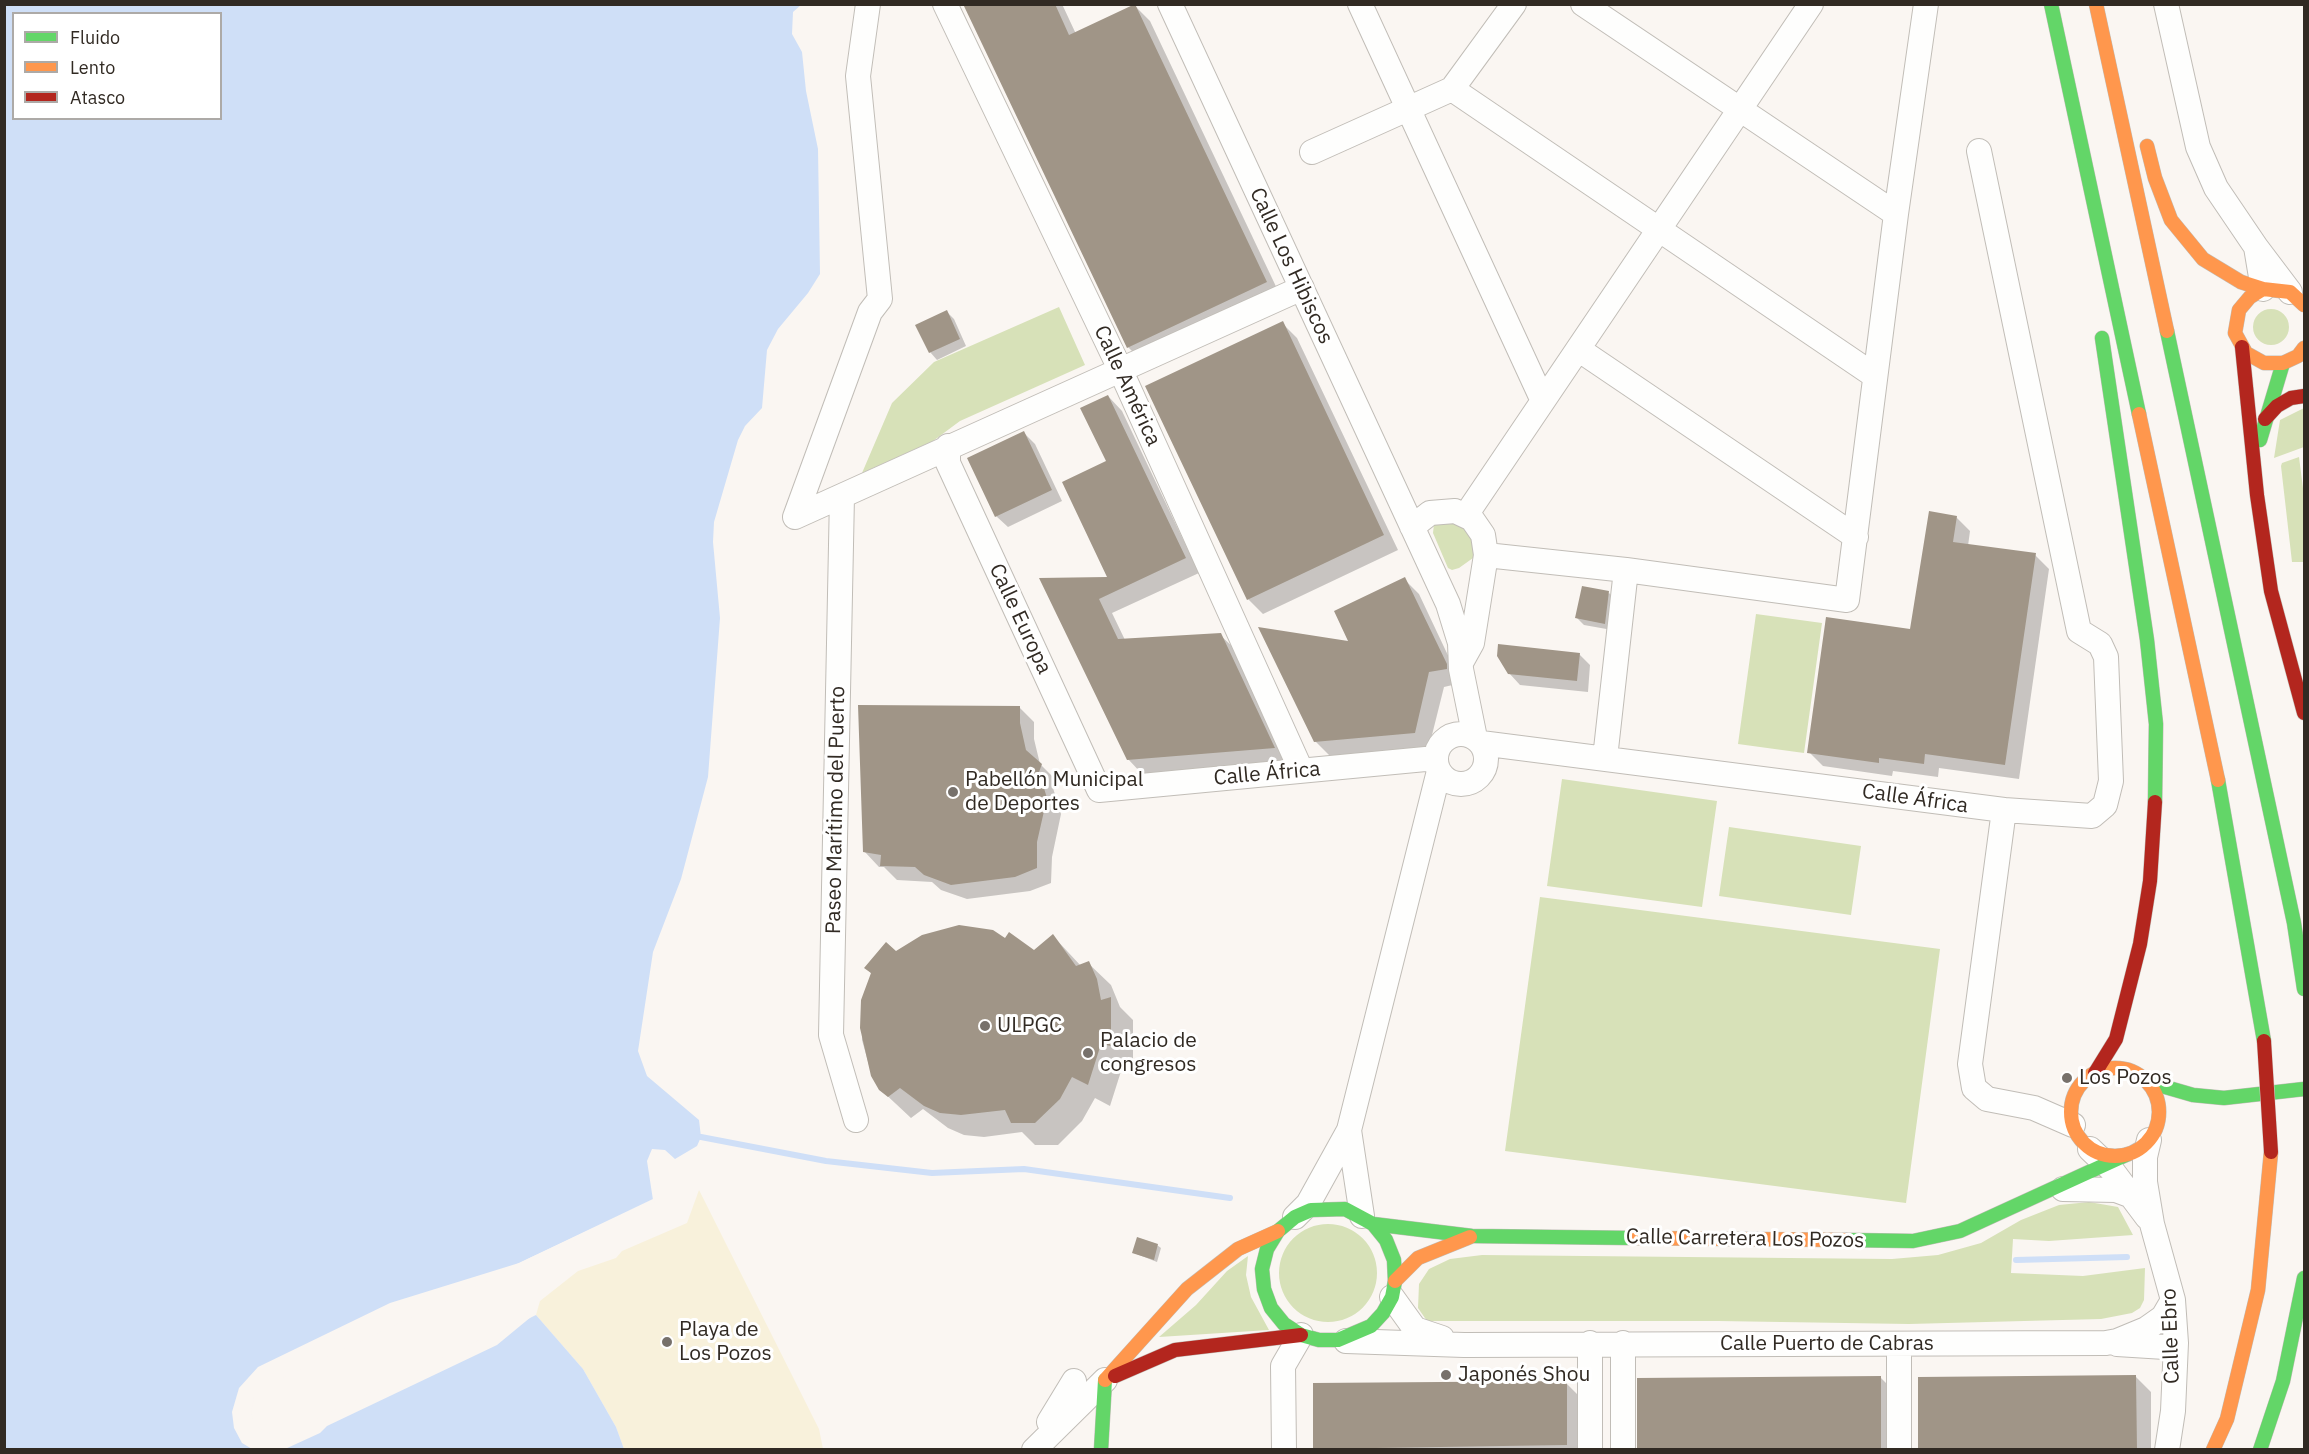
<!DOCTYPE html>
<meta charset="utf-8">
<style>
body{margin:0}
#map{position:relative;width:2309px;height:1454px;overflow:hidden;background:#faf6f2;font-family:"IBM Plex Sans",sans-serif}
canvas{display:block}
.frame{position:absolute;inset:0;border:6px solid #312a23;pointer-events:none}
.legend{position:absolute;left:12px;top:12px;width:210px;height:108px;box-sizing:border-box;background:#fff;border:2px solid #adaaa7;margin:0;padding:8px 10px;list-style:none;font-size:18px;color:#312a23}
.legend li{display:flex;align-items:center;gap:12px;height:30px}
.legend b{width:30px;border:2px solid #adaaa7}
</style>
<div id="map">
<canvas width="2309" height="1454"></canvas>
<div class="frame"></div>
<ul class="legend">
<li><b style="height:8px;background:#63d668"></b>Fluido</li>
<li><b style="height:8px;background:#ff974d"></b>Lento</li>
<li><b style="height:8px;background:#b3261e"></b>Atasco</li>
</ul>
</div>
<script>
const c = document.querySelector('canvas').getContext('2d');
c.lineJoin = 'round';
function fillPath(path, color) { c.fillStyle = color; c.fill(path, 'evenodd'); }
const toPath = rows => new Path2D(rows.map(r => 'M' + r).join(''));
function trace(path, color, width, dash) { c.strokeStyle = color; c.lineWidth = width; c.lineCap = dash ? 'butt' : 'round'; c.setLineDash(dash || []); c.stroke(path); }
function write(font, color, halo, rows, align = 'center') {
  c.font = font + ' "IBM Plex Sans",sans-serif'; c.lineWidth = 6; c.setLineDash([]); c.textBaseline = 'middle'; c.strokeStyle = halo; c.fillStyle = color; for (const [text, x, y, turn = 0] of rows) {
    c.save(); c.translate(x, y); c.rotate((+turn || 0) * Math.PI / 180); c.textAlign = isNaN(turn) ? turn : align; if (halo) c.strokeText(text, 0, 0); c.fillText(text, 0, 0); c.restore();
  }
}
fillPath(toPath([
 [1059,307,1085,365,960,421,933,441,862,473,892,403,934,362],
 '2253 327a18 18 0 1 1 36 0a18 18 0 1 1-36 0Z',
 [2304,408,2304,447,2274,458,2280,420],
 [2299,457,2304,496,2304,562,2292,562,2281,466,2282,463],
 [1455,523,1464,526,1474,542,1473,558,1459,568,1452,570,1448,568,1433,533,1434,524],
 [1756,614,1822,623,1804,753,1738,744],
 [1562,779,1717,801,1702,907,1547,886],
 [1729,827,1861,846,1851,915,1719,896],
 [1540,897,1940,949,1906,1203,1505,1151],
 [2089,1202,2118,1207,2133,1235,2049,1241,2013,1239,2011,1273,2083,1276,2145,1268,2144,1300,2140,1308,2132,1313,2101,1319,1909,1324,1718,1321,1427,1321,1418,1308,1419,1284,1429,1269,1450,1259,1482,1255,1892,1259,1938,1255,1981,1243,2021,1220,2059,1205],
 '1279 1273a49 49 0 1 1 98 0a49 49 0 1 1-98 0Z',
 [1248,1256,1246,1275,1251,1297,1269,1330,1159,1337,1196,1305,1227,1271]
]), '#d7e1b8');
fillPath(toPath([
 [699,1190,819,1429,823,1449,624,1449,616,1427,583,1369,536,1315,540,1301,578,1271,616,1258,622,1251,687,1223]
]), '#f8f1db');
fillPath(toPath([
 [5,5,801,5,793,12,792,34,802,52,806,91,818,149,820,274,808,293,778,329,767,350,762,408,745,426,738,440,714,522,713,542,720,618,708,777,681,879,653,952,638,1051,647,1076,699,1120,701,1137,697,1146,675,1159,665,1150,652,1149,647,1161,653,1200,264,1383,248,1403,255,1429,271,1438,289,1435,536,1315,583,1369,616,1427,624,1449,5,1450],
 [14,14,220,14,220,118,14,118]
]), '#cfdff7');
fillPath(toPath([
 [655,1198,654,1203,265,1386,254,1397,251,1412,253,1419,257,1427,272,1435,288,1433,537,1312,497,1345,327,1426,320,1433,285,1449,252,1449,242,1443,234,1428,232,1412,239,1388,258,1367,390,1303,519,1263]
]), '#faf6f2');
fillPath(toPath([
 [965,4,1062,4,1076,34,1135,6,1150,21,1281,297,1143,362,1128,347],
 [947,312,954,319,966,346,937,360,930,352],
 [1282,323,1297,338,1398,550,1263,614,1248,599],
 [1108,396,1122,411,1199,573,1112,613,1125,640,1220,635,1235,649,1288,762,1142,774,1128,759,1041,579,1109,578],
 [1024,433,1035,444,1062,501,1008,527,996,516],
 [1956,517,1970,531,1968,546,2035,555,2049,569,2019,779,1939,768,1938,777,1893,771,1892,776,1823,766,1809,752,1912,630],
 [1404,579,1419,594,1461,683,1444,687,1429,747,1331,757,1315,741],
 [1609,593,1616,600,1612,630,1584,625,1577,618],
 [1579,654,1590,665,1588,692,1520,685,1509,673],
 [1019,707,1034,722,1034,739,1040,764,1056,780,1053,788,1061,814,1052,857,1051,883,1030,891,967,899,941,890,932,882,897,880,884,867,879,867,864,851],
 [959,926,992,932,1034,952,1053,936,1081,966,1088,963,1111,985,1120,1007,1133,1020,1133,1067,1123,1065,1110,1106,1095,1098,1082,1121,1058,1145,1035,1145,1022,1132,984,1137,964,1135,948,1128,923,1109,911,1118,880,1089,872,1076,862,1040,862,1000,872,974,866,968],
 [1157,1245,1161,1248,1157,1262,1134,1253],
 [1880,1377,1895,1392,1895,1450,1638,1450,1639,1379],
 [2136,1377,2151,1392,2151,1450,1920,1450,1920,1379],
 [1566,1383,1581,1398,1581,1450,1314,1450,1314,1385]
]), '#0003');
trace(toPath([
 [701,1137,826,1161,932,1173,1024,1169,1230,1198],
 [2016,1260,2127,1257]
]), '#cfdff7', 6);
fillPath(toPath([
 [963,4,1055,4,1069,35,1135,4,1267,282,1127,348],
 [947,310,960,339,929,353,915,325],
 [1283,321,1384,535,1247,600,1145,386],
 [1108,395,1186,558,1099,599,1118,639,1221,633,1275,748,1127,760,1039,578,1107,577,1062,482,1106,461,1080,408],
 [1024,431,1052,490,995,517,967,458],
 [1929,511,1957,516,1953,542,2036,553,2005,765,1925,754,1924,764,1879,758,1879,763,1807,753,1826,617,1910,629],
 [1405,577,1447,664,1447,669,1429,672,1415,733,1314,742,1258,627,1348,641,1334,611],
 [1582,586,1609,591,1605,624,1575,618],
 [1498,644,1580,653,1577,681,1508,674,1497,656],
 [858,705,1020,706,1020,723,1026,750,1042,764,1039,772,1047,798,1037,842,1037,868,1015,877,951,885,924,875,915,867,880,866,881,855,863,852],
 [959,925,993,930,1005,938,1009,932,1034,950,1053,934,1076,966,1089,961,1097,979,1101,1000,1111,997,1111,1046,1101,1044,1088,1085,1072,1077,1060,1099,1035,1123,1011,1123,1005,1110,961,1115,940,1113,924,1106,900,1088,888,1097,879,1090,871,1076,860,1028,861,1000,871,973,864,968,886,942,896,951,922,935],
 [1137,1237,1158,1244,1154,1260,1132,1253],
 [2136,1375,2137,1449,1918,1449,1918,1377],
 [1881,1376,1881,1449,1637,1449,1637,1378],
 [1567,1381,1567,1445,1313,1449,1313,1383]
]), '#a09587');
const street = toPath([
 [945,4,1120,369,1301,770],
 [1170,4,1448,604,1460,643,1461,669,1475,738],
 [1360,4,1543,401],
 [1583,4,1896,214],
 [2166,4,2198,147,2216,188,2256,247],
 [1452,89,1875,376],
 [1312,152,1452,89,1514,4],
 [2263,289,2256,247,2290,292],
 [1578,349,1856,537],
 [948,446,948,463,1099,790,1436,758],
 [842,496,831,1035,856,1120],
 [1466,515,1811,4],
 [795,517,1302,288],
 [795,517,870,312,880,299,858,76,868,4],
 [1412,527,1430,513,1455,511,1472,519,1483,535,1486,555,1472,643,1462,661],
 [1486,555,1626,570,1847,600,1896,214,1926,4],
 '1436 759a25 25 0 1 1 50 0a25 25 0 1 1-50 0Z',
 [1481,743,2004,810,2092,816,2105,805,2111,781,2106,657,2100,644,2079,631,1979,151],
 [1605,758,1626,570],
 [2004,810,1970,1064,1974,1088,1987,1099,2034,1108,2073,1125],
 [1349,1130,1362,1216],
 [2149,1140,2145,1157,2145,1182,2152,1224,2173,1300,2176,1343,2173,1411,2167,1450],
 [2090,1149,2111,1169,2147,1217],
 [2063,1189,2116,1190,2132,1196],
 [1295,1217,1308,1204,1349,1130,1439,771],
 [1392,1297,1415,1329,1442,1338],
 [1346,1341,1464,1345,2106,1343,2117,1341,2146,1329,2163,1317,2173,1300],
 [1623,1343,1623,1450],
 [2117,1344,2165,1347,2175,1351],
 [1049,1422,1074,1381],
 [1034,1450,1105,1380],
 [1284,1450,1283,1366,1301,1335],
 [1590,1450,1590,1343],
 [1899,1450,1899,1344]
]);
const fast = toPath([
 [2051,4,2139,414],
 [2167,331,2294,923,2304,989],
 [2102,338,2147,640,2156,724,2155,802],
 [2260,440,2283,363],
 [2218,780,2264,1041],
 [2148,1082,2193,1095,2224,1098,2304,1089],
 [1373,1224,1386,1240,1394,1260,1395,1281,1392,1297,1383,1313,1371,1326,1338,1340,1319,1340,1301,1335,1284,1324,1271,1308,1264,1289,1262,1269,1267,1249,1278,1231,1295,1217,1311,1210,1345,1209,1373,1224,1472,1236,1634,1238],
 [1847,1240,1913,1241,1960,1231,2126,1155],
 [1101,1450,1105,1380],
 [2260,1450,2283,1381,2304,1278]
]);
const slow = toPath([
 [2096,4,2167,331],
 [2147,146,2155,178,2171,220,2203,259,2241,282,2263,289],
 [2304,305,2290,292,2263,289,2250,297,2239,310,2235,333,2246,353,2264,363,2283,363,2298,356,2304,348],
 [2139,414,2218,780],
 '2071 1112a44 44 0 1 1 88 0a44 44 0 1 1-88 0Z',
 [1634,1238,1847,1240],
 [1395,1281,1418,1258,1470,1237],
 [1105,1380,1187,1289,1238,1249,1278,1231],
 [2213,1450,2227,1419,2258,1290,2271,1152]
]);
const jam = toPath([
 [2242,347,2257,495,2271,591,2304,713],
 [2265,419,2277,406,2291,398,2304,396],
 [2095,1073,2116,1039,2140,944,2150,881,2155,802],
 [1115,1376,1175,1350,1301,1335]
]);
trace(street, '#c1bdb7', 26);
trace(fast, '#c1bdb7', 15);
trace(slow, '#c1bdb7', 15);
trace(jam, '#c1bdb7', 15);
trace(street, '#fefefd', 24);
trace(fast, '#63d668', 14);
trace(slow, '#ff974d', 14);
trace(jam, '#b3261e', 14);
const jamBridge = toPath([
 [2264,1041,2271,1152]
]);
trace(jamBridge, '#d4d1ce', 15, []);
trace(jamBridge, '#b3261e', 14);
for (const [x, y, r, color] of [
 [953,792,6,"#77716b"],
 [985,1026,6,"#77716b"],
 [1088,1053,6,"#77716b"],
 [2067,1078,6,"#77716b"],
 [667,1342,6,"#77716b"],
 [1446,1375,6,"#77716b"]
]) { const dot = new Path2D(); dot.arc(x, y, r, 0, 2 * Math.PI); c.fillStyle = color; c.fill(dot); trace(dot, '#fff', 2); }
write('21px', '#312a23', '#fff', [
 ["Calle Los Hibiscos",1291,266,65],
 ["Calle América",1127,386,65],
 ["Calle Europa",1020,619,65],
 ["Calle África",1267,774,-5],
 ["Calle África",1915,799,8],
 ["Paseo Marítimo del Puerto",836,810,-89],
 ["Calle Carretera Los Pozos",1745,1239,1],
 ["Calle Ebro",2171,1336,-92],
 ["Calle Puerto de Cabras",1827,1344]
]);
write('21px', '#312a23', '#fff', [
 ["Pabellón Municipal",965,780],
 ["de Deportes",965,804],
 ["ULPGC",997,1026],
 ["Palacio de",1100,1041],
 ["congresos",1100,1065],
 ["Los Pozos",2079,1078],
 ["Playa de",679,1330],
 ["Los Pozos",679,1354],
 ["Japonés Shou",1458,1375]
], 'left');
</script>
